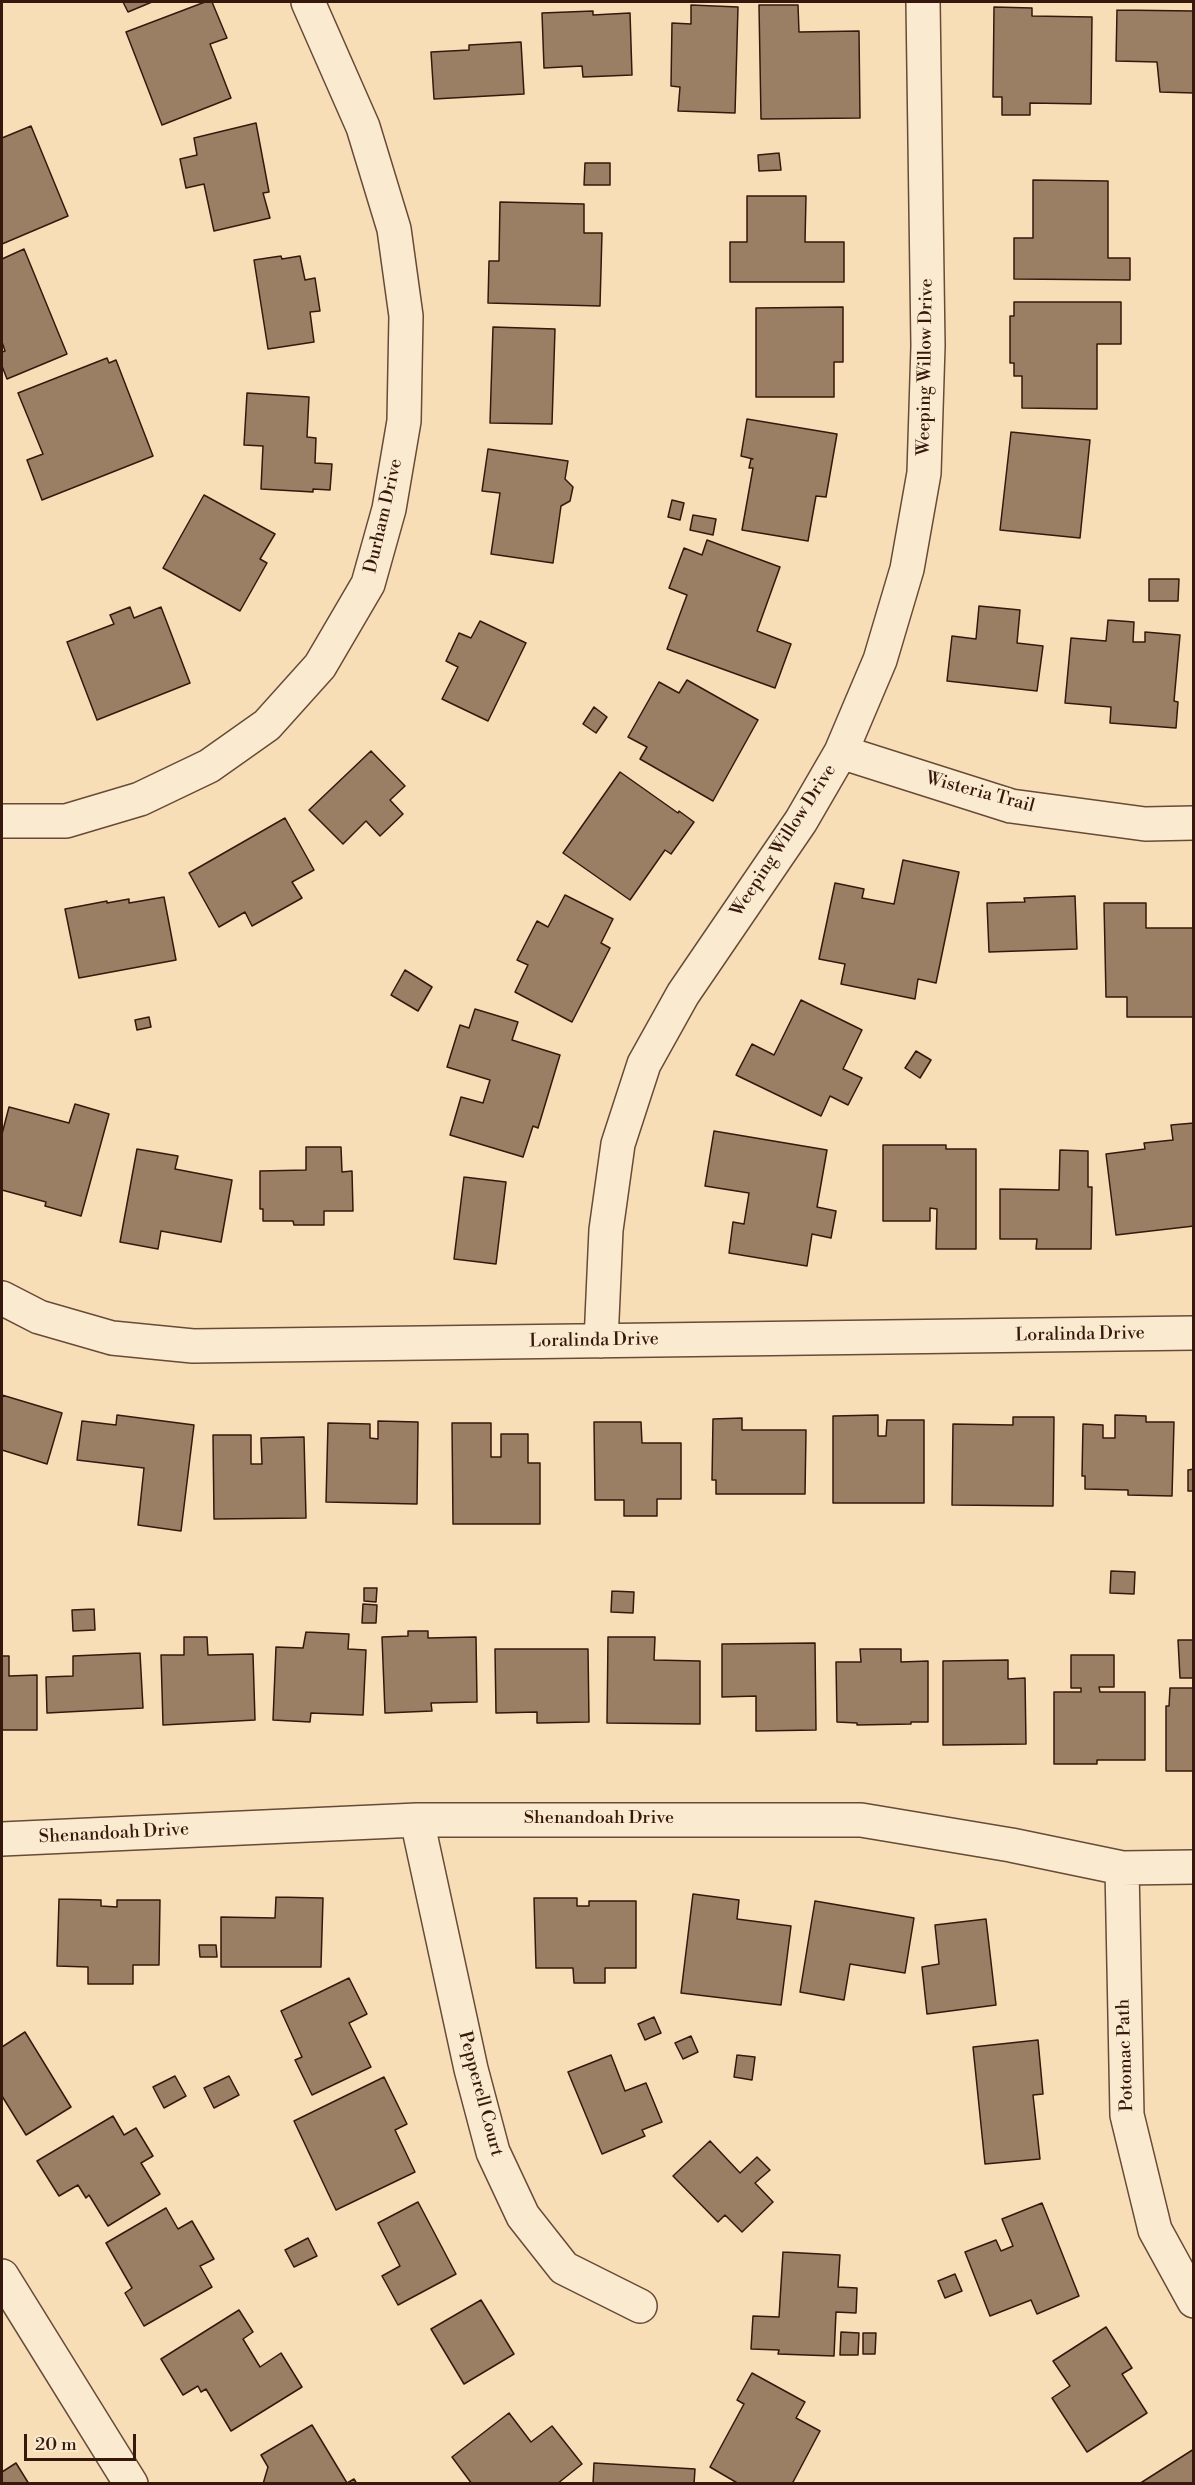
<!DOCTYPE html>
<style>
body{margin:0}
#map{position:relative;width:1195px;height:2485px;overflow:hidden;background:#f8deb7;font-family:"Libre Bodoni",serif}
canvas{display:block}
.frame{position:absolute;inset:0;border:3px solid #37180c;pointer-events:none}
.scale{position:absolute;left:24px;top:2434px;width:112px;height:27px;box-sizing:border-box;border:3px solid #37180c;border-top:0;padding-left:8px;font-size:18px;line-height:21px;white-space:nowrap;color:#37180c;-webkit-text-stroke:4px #faead0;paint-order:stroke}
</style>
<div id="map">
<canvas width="1195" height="2485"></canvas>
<div class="frame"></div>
<div class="scale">20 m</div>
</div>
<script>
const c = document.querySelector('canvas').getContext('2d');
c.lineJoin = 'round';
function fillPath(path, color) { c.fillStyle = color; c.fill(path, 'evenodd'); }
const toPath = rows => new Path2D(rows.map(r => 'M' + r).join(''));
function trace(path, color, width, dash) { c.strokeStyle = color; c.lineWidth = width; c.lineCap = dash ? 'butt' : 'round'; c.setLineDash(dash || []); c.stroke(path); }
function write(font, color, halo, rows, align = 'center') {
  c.font = font + ' "Libre Bodoni",serif'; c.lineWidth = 6; c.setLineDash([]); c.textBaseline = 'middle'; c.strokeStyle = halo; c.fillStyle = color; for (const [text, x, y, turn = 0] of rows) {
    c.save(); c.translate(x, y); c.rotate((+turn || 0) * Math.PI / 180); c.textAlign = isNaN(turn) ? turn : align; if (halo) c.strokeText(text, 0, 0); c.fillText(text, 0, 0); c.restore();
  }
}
const building = toPath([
 [123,2,152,2,128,12,123,2],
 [205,2,212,2,227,38,210,44,231,98,162,125,126,32,205,2],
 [691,5,738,7,735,113,678,111,680,87,671,86,672,23,691,24,691,5],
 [759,5,798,5,799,32,859,31,860,118,761,119,759,5],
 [994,7,1032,8,1032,16,1092,17,1091,104,1030,103,1030,115,1002,115,1002,97,993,97,994,7],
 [1117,10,1194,11,1194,93,1160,92,1157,62,1116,61,1117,10],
 [593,11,593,15,630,13,632,75,583,77,582,66,544,68,542,13,593,11],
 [521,42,524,94,434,99,431,52,469,50,469,45,521,42],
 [256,123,269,192,263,193,270,218,214,231,204,184,186,188,180,159,197,155,194,138,256,123],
 [31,126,68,216,2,244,2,138,31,126],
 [779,153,781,170,759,171,758,155,779,153],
 [585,163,610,163,610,185,584,185,585,163],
 [1033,180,1108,181,1108,258,1130,258,1130,280,1014,279,1014,238,1033,238,1033,180],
 [747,196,806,196,805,242,844,242,844,282,730,282,730,242,747,242,747,196],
 [500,202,584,204,584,233,602,233,600,306,488,303,489,261,499,261,500,202],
 [24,249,67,354,7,379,2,366,2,352,5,351,2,342,2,259,24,249],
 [281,256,282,259,300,256,305,280,315,278,320,311,310,312,314,342,268,349,254,260,281,256],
 [1014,302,1121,302,1121,344,1097,344,1097,409,1022,408,1022,376,1014,376,1014,363,1010,363,1010,316,1014,316,1014,302],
 [843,307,843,362,834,362,834,397,756,397,756,308,843,307],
 [493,327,555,329,552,424,490,423,493,327],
 [107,358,109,363,116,360,153,456,42,500,27,460,43,454,18,393,107,358],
 [247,393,309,397,307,437,316,438,315,463,332,464,330,490,313,489,313,492,261,489,263,446,244,445,247,393],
 [747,419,837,434,826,497,816,496,808,541,742,530,753,468,749,468,751,459,753,459,741,456,747,419],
 [1011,432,1090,440,1080,538,1000,530,1011,432],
 [488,449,568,461,565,479,573,487,570,501,561,506,553,563,491,554,500,493,482,491,488,449],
 [204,495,275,534,260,559,267,563,240,611,163,568,204,495],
 [672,500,684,503,680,520,668,517,672,500],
 [693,515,716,519,713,535,690,530,693,515],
 [707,540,780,567,757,631,791,644,775,688,667,649,687,595,669,588,684,548,702,555,707,540],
 [1149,579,1179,579,1178,601,1149,601,1149,579],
 [979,606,1020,610,1017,643,1043,646,1037,691,947,681,952,636,976,639,979,606],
 [130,607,134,618,161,607,190,683,97,720,67,642,114,624,110,615,130,607],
 [1108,620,1134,622,1133,642,1145,642,1145,632,1180,635,1174,701,1178,702,1176,728,1110,723,1111,707,1065,703,1071,638,1106,641,1108,620],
 [480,621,526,643,488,721,442,699,458,667,446,661,459,633,471,638,480,621],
 [687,680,758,720,713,801,640,759,647,747,628,737,659,682,679,693,687,680],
 [594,707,607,717,596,733,583,724,594,707],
 [371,751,405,786,390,800,403,814,380,836,366,821,343,844,309,810,371,751],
 [620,772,678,813,679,811,694,822,671,854,665,850,630,900,563,853,620,772],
 [285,818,314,870,292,882,302,898,252,926,245,912,219,927,189,873,285,818],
 [903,860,959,872,936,983,918,979,915,999,841,984,845,964,819,959,835,883,864,889,862,898,894,904,903,860],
 [565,895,613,919,601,943,610,948,572,1022,515,992,528,965,517,960,537,921,548,927,565,895],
 [1075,896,1077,949,989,952,987,903,1025,902,1024,898,1075,896],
 [164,897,176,960,79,978,65,909,107,901,107,903,129,899,129,903,164,897],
 [1104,903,1146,903,1146,928,1194,928,1194,1017,1127,1017,1127,997,1106,997,1104,903],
 [405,970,432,987,418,1011,391,995,405,970],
 [801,1000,862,1030,843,1069,862,1078,848,1105,830,1096,821,1116,736,1075,752,1044,774,1055,801,1000],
 [475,1009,518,1022,512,1040,560,1055,538,1128,533,1126,523,1157,450,1135,461,1097,483,1103,490,1080,447,1067,460,1025,469,1028,475,1009],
 [149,1017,151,1027,137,1030,135,1020,149,1017],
 [916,1051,931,1060,920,1078,905,1068,916,1051],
 [75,1104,109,1114,81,1216,45,1206,46,1202,2,1190,2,1134,9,1107,69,1123,75,1104],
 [1194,1123,1194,1226,1116,1235,1106,1154,1145,1149,1144,1143,1173,1140,1171,1125,1194,1123],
 [714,1131,827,1150,817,1207,836,1211,831,1238,812,1234,807,1266,729,1253,733,1222,744,1224,749,1193,705,1186,714,1131],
 [883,1145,946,1145,946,1149,976,1149,976,1249,936,1249,937,1209,930,1208,930,1221,883,1221,883,1145],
 [306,1147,341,1147,342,1172,352,1171,353,1211,324,1211,324,1225,294,1225,293,1221,263,1221,263,1209,260,1209,260,1171,306,1170,306,1147],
 [137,1149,178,1156,175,1169,232,1180,221,1242,161,1231,158,1249,120,1242,137,1149],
 [1060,1150,1088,1151,1088,1187,1092,1187,1091,1249,1036,1249,1037,1239,1000,1239,1000,1189,1059,1190,1060,1150],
 [464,1177,506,1182,496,1264,454,1259,464,1177],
 [2,1395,62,1413,47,1464,2,1450,2,1395],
 [117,1415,194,1425,181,1531,138,1525,144,1468,77,1460,82,1421,116,1425,117,1415],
 [878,1415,878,1436,886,1436,887,1420,924,1420,924,1503,833,1503,833,1416,878,1415],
 [1115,1415,1146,1416,1146,1422,1174,1422,1172,1496,1128,1495,1128,1490,1085,1489,1085,1476,1082,1476,1083,1424,1103,1425,1103,1438,1115,1438,1115,1415],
 [1013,1417,1054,1417,1053,1506,952,1505,953,1424,1013,1425,1013,1417],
 [742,1418,742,1430,806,1430,805,1494,716,1494,716,1480,712,1480,713,1419,742,1418],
 [378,1421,418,1422,417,1504,326,1502,328,1423,370,1424,370,1438,378,1439,378,1421],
 [594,1422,641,1422,642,1443,681,1443,681,1499,657,1499,657,1516,624,1516,624,1500,595,1500,594,1422],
 [452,1423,491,1423,491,1457,501,1457,501,1434,528,1434,528,1463,540,1463,540,1524,453,1524,452,1423],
 [213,1435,251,1435,251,1464,262,1464,261,1438,304,1437,306,1518,214,1519,213,1435],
 [1194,1469,1194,1491,1188,1491,1188,1470,1194,1469],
 [1111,1571,1135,1572,1134,1594,1110,1593,1111,1571],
 [364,1588,377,1588,376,1602,364,1601,364,1588],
 [612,1591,634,1592,633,1613,611,1612,612,1591],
 [363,1604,377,1605,376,1623,362,1623,363,1604],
 [94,1609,95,1630,73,1631,72,1610,94,1609],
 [408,1631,428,1631,428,1638,476,1637,477,1702,431,1703,432,1711,385,1713,382,1637,408,1636,408,1631],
 [306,1632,349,1634,348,1649,366,1650,363,1715,311,1713,310,1722,273,1720,276,1647,303,1648,306,1632],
 [184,1637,207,1637,208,1655,253,1654,255,1720,163,1725,161,1655,184,1655,184,1637],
 [608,1637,655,1637,654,1660,700,1661,700,1724,607,1723,608,1637],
 [1178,1640,1194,1640,1194,1678,1180,1678,1178,1640],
 [815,1643,816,1730,756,1731,756,1696,722,1697,722,1644,815,1643],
 [495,1649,588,1649,589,1722,537,1723,537,1712,496,1713,495,1649],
 [860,1649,901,1649,901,1662,928,1661,928,1722,911,1722,911,1724,857,1725,857,1723,837,1722,836,1662,861,1662,860,1649],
 [140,1653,143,1708,47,1713,46,1677,73,1676,73,1656,140,1653],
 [1071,1655,1114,1655,1114,1687,1099,1687,1100,1692,1145,1692,1145,1760,1097,1760,1097,1764,1054,1764,1054,1692,1081,1692,1081,1688,1071,1688,1071,1655],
 [2,1656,9,1656,9,1676,37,1675,37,1730,2,1730,2,1656],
 [1008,1660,1008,1679,1025,1678,1026,1744,943,1745,943,1661,1008,1660],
 [1170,1688,1194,1688,1194,1771,1166,1771,1166,1706,1169,1706,1170,1688],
 [693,1894,739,1900,737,1919,791,1926,781,2005,681,1993,693,1894],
 [276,1897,323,1898,321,1967,221,1967,221,1917,275,1918,276,1897],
 [534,1898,577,1898,577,1906,589,1906,589,1901,636,1901,636,1968,605,1968,605,1983,574,1983,573,1968,536,1968,534,1898],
 [59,1899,101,1900,101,1906,117,1907,117,1900,160,1900,159,1965,133,1965,133,1984,88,1984,88,1967,57,1966,59,1899],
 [815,1901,914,1918,905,1973,850,1964,844,2000,800,1992,815,1901],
 [986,1919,996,2005,927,2014,922,1967,939,1964,935,1925,986,1919],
 [199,1945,216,1945,217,1957,200,1957,199,1945],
 [349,1978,367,2014,349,2023,371,2067,312,2095,295,2060,302,2057,281,2011,349,1978],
 [654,2017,661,2033,645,2040,638,2024,654,2017],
 [25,2032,71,2107,26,2135,2,2096,2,2047,25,2032],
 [691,2036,698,2052,683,2059,675,2043,691,2036],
 [1038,2040,1043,2094,1033,2095,1040,2159,985,2164,973,2047,1038,2040],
 [611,2055,625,2091,646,2083,662,2122,642,2130,645,2136,602,2154,568,2072,611,2055],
 [737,2055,755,2057,752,2080,734,2077,737,2055],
 [175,2076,186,2096,164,2108,153,2087,175,2076],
 [229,2076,239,2095,214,2108,204,2088,229,2076],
 [384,2077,407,2124,395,2130,415,2172,336,2210,294,2121,384,2077],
 [113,2116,124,2135,136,2128,153,2156,141,2163,160,2194,108,2226,89,2195,86,2198,78,2185,59,2196,37,2161,113,2116],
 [710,2141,740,2173,757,2157,770,2170,755,2183,773,2202,742,2232,725,2215,718,2222,673,2176,710,2141],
 [418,2202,456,2274,398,2305,382,2276,400,2266,378,2223,418,2202],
 [1042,2203,1079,2296,1037,2314,1031,2300,990,2316,965,2252,996,2240,1001,2251,1013,2246,1002,2219,1042,2203],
 [166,2208,178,2229,192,2221,214,2259,200,2266,212,2287,144,2326,125,2293,132,2288,106,2243,166,2208],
 [308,2238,317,2256,294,2267,285,2250,308,2238],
 [783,2252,840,2255,838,2287,857,2288,856,2313,836,2312,834,2356,778,2354,779,2350,751,2349,753,2316,779,2317,783,2252],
 [955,2274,962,2291,945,2298,938,2281,955,2274],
 [481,2300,514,2354,464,2384,431,2329,481,2300],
 [239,2310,253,2332,243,2339,260,2367,281,2353,302,2387,231,2431,206,2389,201,2392,198,2386,183,2395,161,2359,239,2310],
 [1106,2327,1132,2368,1122,2374,1147,2413,1087,2452,1052,2398,1070,2386,1053,2361,1106,2327],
 [841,2332,859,2333,858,2355,840,2355,841,2332],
 [863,2333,876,2333,875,2354,863,2354,863,2333],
 [752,2373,805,2402,796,2418,820,2431,792,2484,739,2484,710,2467,744,2404,737,2400,752,2373],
 [509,2413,531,2442,552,2426,582,2464,557,2484,472,2484,452,2457,509,2413],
 [312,2425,347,2483,354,2479,357,2484,263,2484,268,2467,261,2455,312,2425],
 [1194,2449,1194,2484,1139,2484,1194,2449],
 [16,2463,29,2484,2,2484,2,2472,16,2463],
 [594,2463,695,2469,694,2484,593,2484,594,2463]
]);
fillPath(building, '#9b7f65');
trace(building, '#37180c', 1.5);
const minor = toPath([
 [841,752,1011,806,1145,824,1194,823],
 [2,821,66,821,140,799,209,766,267,725,320,666,368,584,389,509,404,421,406,316,394,229,363,127,308,2],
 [2,1298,39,1317,112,1338,193,1346,1194,1333],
 [601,1341,606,1230,618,1144,644,1064,683,994,801,821,841,752,880,660,907,569,924,473,928,346,923,2],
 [417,1820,471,2069,493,2152,523,2216,564,2268,640,2306],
 [2,1839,417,1820,861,1820,1011,1845,1122,1868,1194,1867],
 [1122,1868,1127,2115,1155,2230,1194,2301],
 [2,2276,131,2484]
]);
trace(minor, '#674a37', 36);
trace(minor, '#faead0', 33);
write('18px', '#37180c', '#faead0', [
 ["Weeping Willow Drive",926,367,-89],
 ["Durham Drive",384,516,-77],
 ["Wisteria Trail",980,793,15],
 ["Weeping Willow Drive",784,841,-57],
 ["Loralinda Drive",1080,1335,-1],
 ["Loralinda Drive",594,1341,-1],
 ["Shenandoah Drive",599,1819],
 ["Shenandoah Drive",114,1834,-3],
 ["Potomac Path",1126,2055,-92],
 ["Pepperell Court",480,2094,75]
]);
</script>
